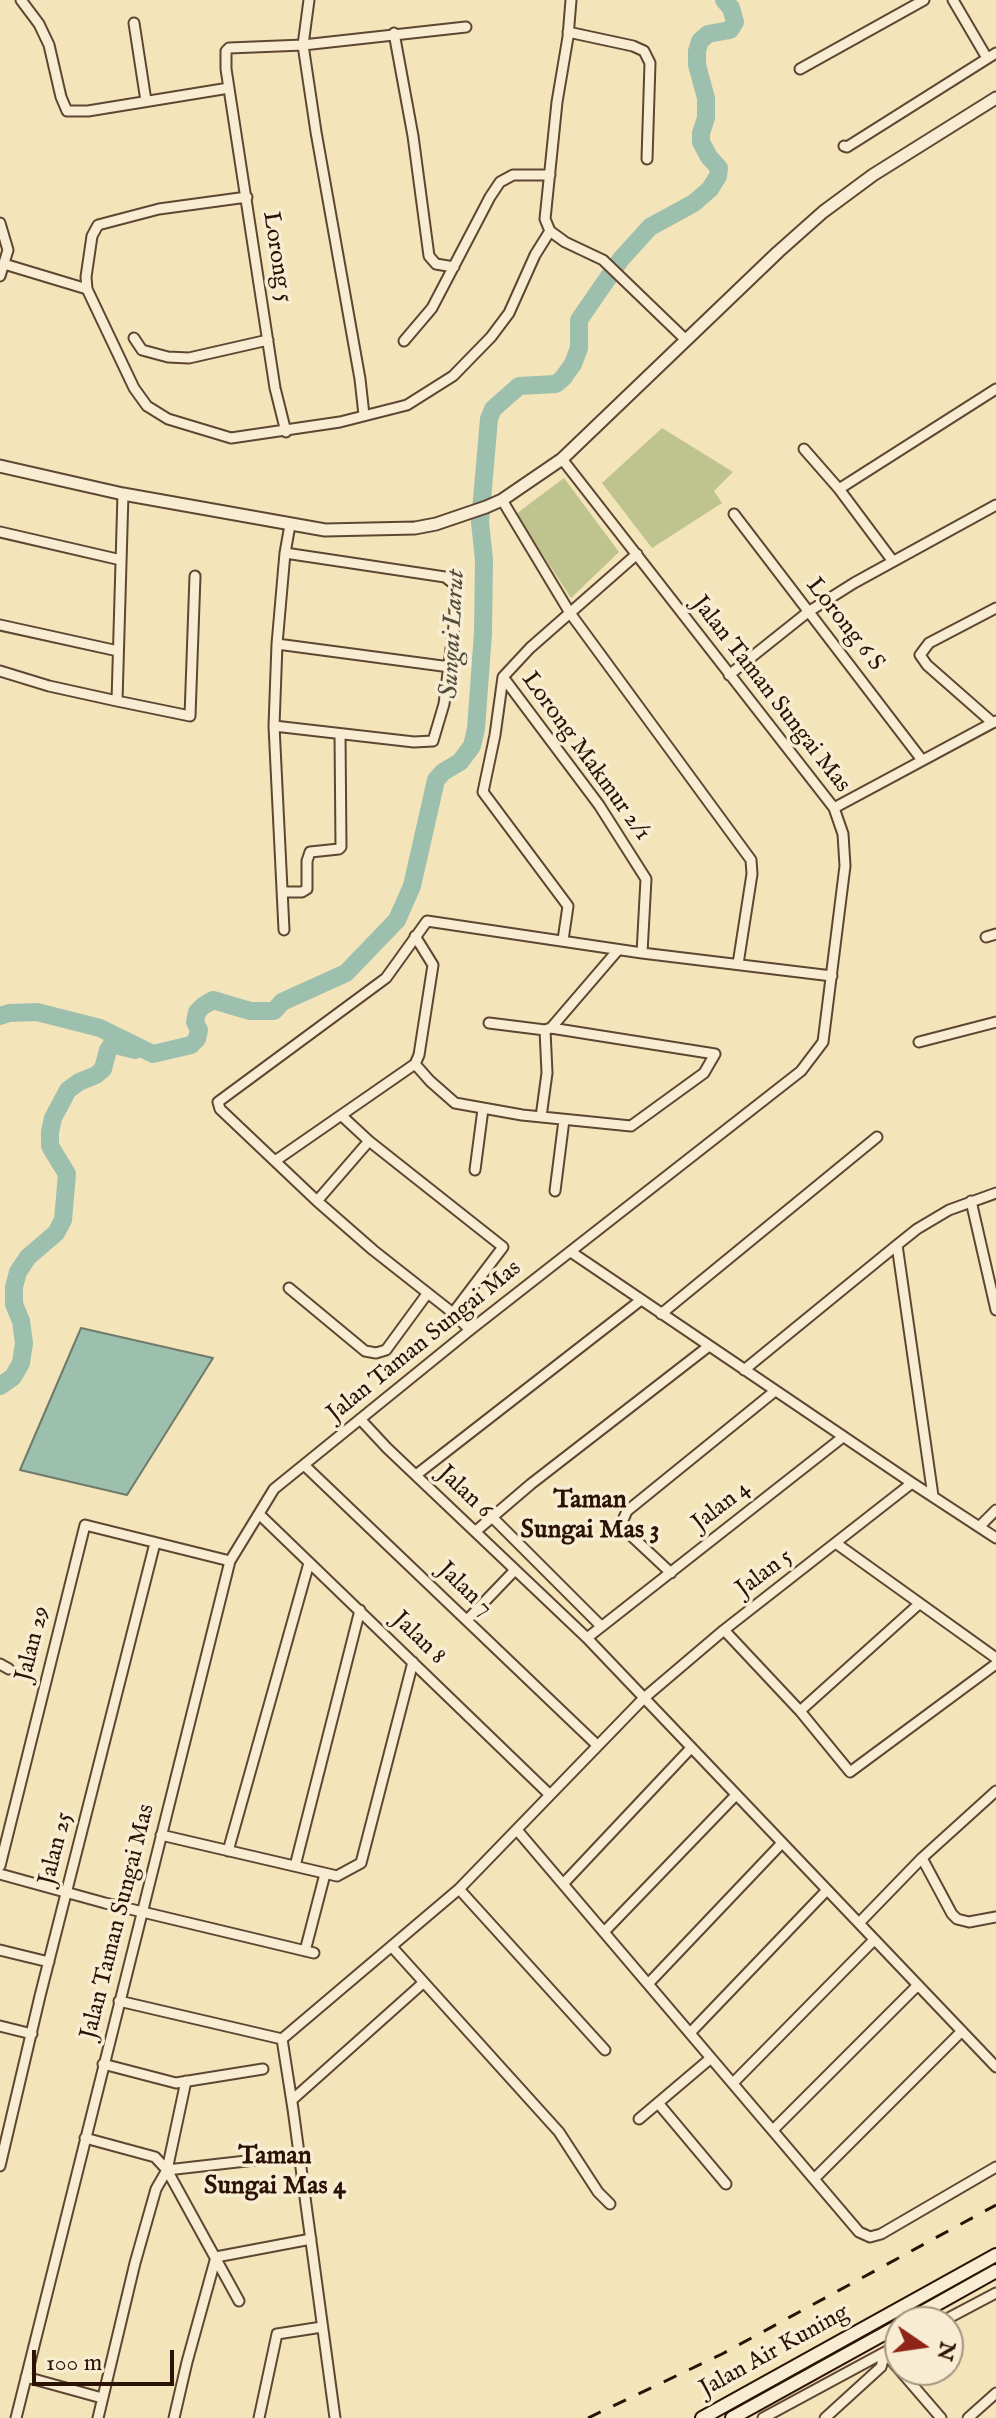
<!DOCTYPE html>
<style>
body{margin:0}
#map{position:relative;width:996px;height:2418px;overflow:hidden;background:#f4e4ba;font-family:"IM FELL English",serif}
canvas{display:block}
.north{position:absolute;left:884px;top:2306px;width:80px;height:80px;box-sizing:border-box;background:#f8edd2;border:2px solid #a69580;border-radius:50%;rotate:103deg;font-size:22px;font-weight:700;line-height:32px;text-align:center;color:#2c1205}
.north::after{content:'';display:block;margin:auto;width:28px;height:36px;background:#8f2418;clip-path:polygon(50% 0,100% 100%,50% 72%,0 100%)}
.scale{position:absolute;left:32px;top:2350px;width:142px;height:36px;box-sizing:border-box;border:4px solid #2c1205;border-top:0;padding-left:10px;font-size:24px;line-height:28px;white-space:nowrap;color:#2c1205;-webkit-text-stroke:6px #f8edd2;paint-order:stroke}
</style>
<div id="map">
<canvas width="996" height="2418"></canvas>
<div class="north">N</div>
<div class="scale">100 m</div>
</div>
<script>
const c = document.querySelector('canvas').getContext('2d');
c.lineJoin = 'round';
function fillPath(path, color) { c.fillStyle = color; c.fill(path, 'evenodd'); }
const toPath = rows => new Path2D(rows.map(r => 'M' + r).join(''));
function trace(path, color, width, dash) { c.strokeStyle = color; c.lineWidth = width; c.lineCap = dash ? 'butt' : 'round'; c.setLineDash(dash || []); c.stroke(path); }
function write(font, color, halo, rows, align = 'center') {
  c.font = font + ' "IM FELL English",serif'; c.lineWidth = 7; c.setLineDash([]); c.textBaseline = 'middle'; c.strokeStyle = halo; c.fillStyle = color; for (const [text, x, y, turn = 0] of rows) {
    c.save(); c.translate(x, y); c.rotate((+turn || 0) * Math.PI / 180); c.textAlign = isNaN(turn) ? turn : align; if (halo) c.strokeText(text, 0, 0); c.fillText(text, 0, 0); c.restore();
  }
}
fillPath(toPath([
 [662,428,733,472,714,491,722,503,652,548,602,483],
 [564,478,619,552,571,598,516,514]
]), '#bfc38d');
const water = toPath([
 [81,1328,213,1358,127,1495,20,1470,81,1328]
]);
fillPath(water, '#9cbfae');
trace(water, '#6f7a6a', 2);
trace(toPath([
 [0,1016,9,1013,37,1012,100,1028,153,1054,191,1045,197,1039,199,1030,195,1022,197,1012,203,1006,213,1000,250,1011,274,1011,282,1002,346,973,397,920,412,886,436,780,443,772,460,762,472,746,476,729,483,633,484,560,480,522,489,419,493,409,519,386,556,384,563,378,573,364,579,348,579,320,621,259,650,227,694,203,710,189,718,176,719,168,709,157,701,142,701,133,706,118,706,98,697,65,697,51,700,41,708,34,730,30,735,22,731,8,724,0],
 [0,1386,13,1377,21,1363,24,1343,21,1321,14,1304,14,1287,18,1272,28,1257,56,1233,63,1220,67,1174,50,1146,50,1132,53,1118,68,1090,79,1082,96,1075,103,1069,108,1050,112,1044,135,1050]
]), '#9cbfae', 18);
const minor = toPath([
 [21,0,39,24,49,45,61,97,67,111,88,111,229,88],
 [309,0,303,45,316,132,360,379,364,415],
 [571,0,568,37,557,102,545,219,550,231,565,242,603,260,686,340],
 [953,0,987,58],
 [134,23,146,101],
 [568,32,633,46,644,51,650,63,647,159],
 [394,33,413,136,429,256,436,264,454,267],
 [800,69,924,0],
 [844,146,847,147,996,53],
 [247,197,159,209,98,225,92,236,86,277,87,289,134,388,147,406,168,419,231,438,340,422,407,405,453,376,491,337,509,313,535,255,550,231],
 [0,223,8,250,0,276],
 [4,264,87,289],
 [134,338,142,350,168,357,189,358,268,340],
 [404,341,432,308,490,197,500,182,513,175,550,175],
 [286,432,275,388,226,69,226,51,229,48,303,45,466,27],
 [804,449,839,489,892,560],
 [839,489,996,389],
 [123,494,117,701,190,716,195,576],
 [502,500,570,613,751,860,752,874,738,964],
 [734,514,922,760],
 [0,532,121,560],
 [0,625,118,651],
 [277,644,450,667],
 [0,671,49,686,117,701],
 [729,675,808,612,854,583,996,505],
 [503,677,599,805,646,879,642,953],
 [993,723,927,665,920,655,929,643,996,608],
 [274,726,414,742,433,741,444,704,455,618,454,584,445,577,285,553],
 [834,808,996,721],
 [282,892,302,892,307,889,307,861,310,852,339,849,341,847,340,734],
 [284,930,274,726,277,644,285,553,290,525],
 [986,937,996,934],
 [563,940,568,906,483,792,495,735,503,677,530,648,637,554],
 [489,1023,545,1030,551,1028,618,950],
 [919,1042,996,1022],
 [415,1064,430,1081,455,1103,522,1115,631,1126,704,1073,715,1054,551,1028],
 [342,1116,369,1141,503,1247,453,1313],
 [541,1117,547,1073,545,1030],
 [275,1161,415,1064,419,1055,433,965,415,936],
 [475,1170,483,1109],
 [555,1191,564,1120],
 [317,1201,369,1141],
 [971,1201,996,1310],
 [897,1245,917,1229,949,1210,996,1193],
 [571,1252,912,1483,996,1538],
 [289,1288,365,1351,376,1353,386,1350,427,1294],
 [661,1314,877,1137],
 [470,1330,453,1313,373,1250,317,1201,220,1109,218,1102,386,978,427,921,642,953,832,976],
 [744,1370,897,1245,933,1496],
 [360,1419,387,1448,587,1638,996,2067],
 [304,1465,597,1745],
 [416,1475,641,1300],
 [259,1514,549,1794],
 [492,1517,601,1626],
 [980,1526,996,1510],
 [476,1531,531,1484,709,1346],
 [837,1544,996,1658],
 [671,1573,624,1529,623,1520,627,1511,775,1391],
 [467,1620,515,1570],
 [724,1630,800,1711,850,1772,996,1664],
 [587,1638,843,1437],
 [0,1664,9,1669],
 [800,1711,919,1604],
 [517,1830,859,2232,870,2237,881,2234,996,2167],
 [161,1835,337,1876,361,1863,413,1662],
 [228,1851,309,1563],
 [922,1858,952,1914,957,1919,969,1922,996,1917],
 [0,1866,85,1525,230,1561],
 [295,1866,360,1610],
 [0,1874,105,1903,314,1953],
 [563,1884,691,1748],
 [459,1889,605,2050],
 [859,1923,922,1858,996,1791],
 [604,1932,736,1795],
 [392,1947,559,2132,598,2192,610,2204],
 [0,1950,49,1962],
 [305,1951,325,1874],
 [648,1984,782,1843],
 [119,2001,282,2039],
 [0,2026,32,2034],
 [690,2033,827,1890],
 [103,2064,176,2083,263,2069],
 [186,2081,167,2170,239,2301],
 [733,2083,874,1940],
 [292,2100,423,1983],
 [658,2103,726,2184],
 [639,2119,711,2058],
 [773,2130,918,1985],
 [85,2138,155,2157,167,2170],
 [0,2166,40,1996,155,1543],
 [167,2170,299,2155],
 [814,2179,962,2031],
 [941,2322,996,2293],
 [885,2353,941,2418],
 [26,2377,102,2398],
 [16,2418,230,1561,274,1489,470,1330,801,1071,823,1042,845,866,843,834,834,808,562,459],
 [98,2418,135,2263,156,2189,167,2170],
 [174,2418,187,2362,216,2257,311,2239],
 [259,2418,277,2334,322,2327],
 [335,2418,293,2109,282,2039,459,1889,644,1698,724,1630,912,1483],
 [763,2418,900,2344],
 [825,2418,881,2367,885,2353],
 [968,2418,996,2393]
]);
const tertiary = toPath([
 [0,466,123,494,325,530,415,528,436,524,486,507,502,500,562,459,778,252,823,212,873,175,996,98]
]);
const secondary = toPath([
 [905,2322,996,2271],
 [702,2418,996,2255],
 [732,2418,900,2325]
]);
trace(minor, '#5e4632', 13);
trace(tertiary, '#5e4632', 15);
trace(secondary, '#2c1205', 16);
trace(minor, '#f8edd2', 9);
trace(tertiary, '#f8edd2', 11);
trace(secondary, '#f8edd2', 12);
trace(toPath([
 [588,2418,722,2354,996,2205]
]), '#2c1205', 3, [14, 14]);
write('24px', '#2c1205', '#f8edd2', [
 ["Lorong 5",276,257,81],
 ["Lorong 6 S",844,625,52],
 ["Jalan Taman Sungai Mas",770,695,52],
 ["Lorong Makmur 2/1",585,757,54],
 ["Jalan Taman Sungai Mas",425,1342,-39],
 ["Jalan 6",464,1493,43],
 ["Jalan 4",722,1507,-38],
 ["Jalan 5",765,1574,-37],
 ["Jalan 7",464,1590,44],
 ["Jalan 8",418,1639,44],
 ["Jalan 29",34,1644,-76],
 ["Jalan 25",57,1849,-76],
 ["Jalan Taman Sungai Mas",119,1922,-76],
 ["Jalan Air Kuning",775,2352,-29]
]);
write('italic 26px', '#534f40', '#f8edd2', [
 ["Sungai Larut",454,634,-87]
]);
write('bold 26px', '#2c1205', '#f8edd2', [
 ["Taman",590,1502],
 ["Sungai Mas 3",590,1532],
 ["Taman",275,2158],
 ["Sungai Mas 4",275,2188]
]);
</script>
